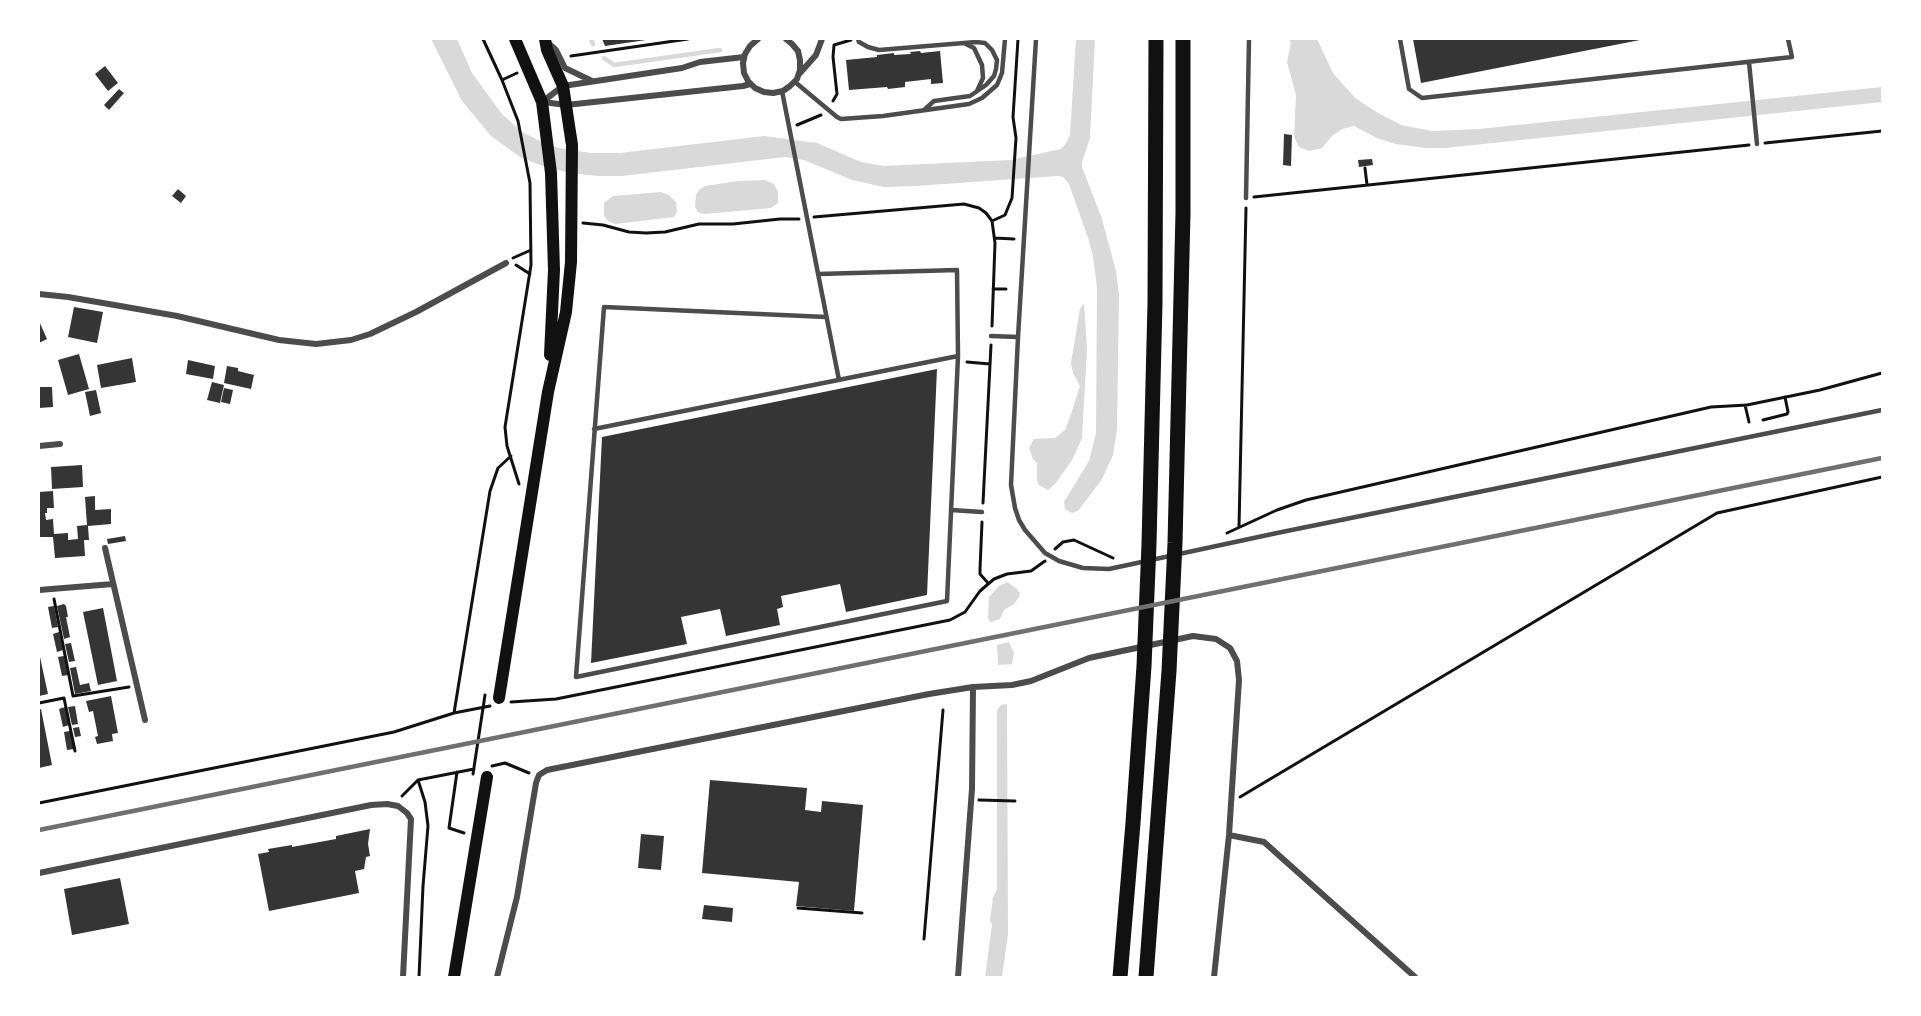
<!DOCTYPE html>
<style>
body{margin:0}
#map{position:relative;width:1921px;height:1016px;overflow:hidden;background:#fff;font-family:"Fira Sans",sans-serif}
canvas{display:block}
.frame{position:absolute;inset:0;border:40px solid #fff;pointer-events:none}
</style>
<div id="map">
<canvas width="1921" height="1016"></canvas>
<div class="frame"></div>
</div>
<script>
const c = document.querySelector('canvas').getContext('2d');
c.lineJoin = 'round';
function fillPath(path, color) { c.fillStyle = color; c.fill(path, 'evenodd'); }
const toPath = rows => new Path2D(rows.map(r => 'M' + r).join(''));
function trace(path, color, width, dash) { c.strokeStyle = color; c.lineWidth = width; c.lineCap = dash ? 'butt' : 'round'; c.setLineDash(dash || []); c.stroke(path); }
fillPath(toPath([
 [431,39,457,39,472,73,502,114,522,132,544,143,559,148,591,153,620,153,764,136,817,143,861,162,884,166,1010,160,1061,149,1066,143,1070,135,1076,39,1095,39,1090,138,1082,162,1082,167,1102,219,1116,271,1119,295,1117,429,1113,455,1102,479,1078,511,1072,513,1065,509,1064,502,1089,461,1096,433,1097,288,1093,256,1088,238,1069,184,1063,177,1058,176,915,186,884,187,852,180,804,160,785,157,622,176,598,176,569,173,543,166,520,157,491,136,462,101],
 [1289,39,1317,39,1333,73,1355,98,1378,113,1401,125,1432,131,1479,129,1882,87,1882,102,1445,148,1426,148,1396,144,1377,138,1354,126,1342,129,1332,136,1322,148,1309,151,1299,147,1294,137,1296,95,1287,62,1291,43],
 [765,180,774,184,778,192,778,203,771,208,704,214,698,212,695,207,696,195,699,190,705,186,738,181],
 [661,192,669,195,676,202,677,212,674,217,615,224,608,221,604,216,604,203,613,196],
 [1084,303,1087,349,1082,438,1072,460,1055,484,1048,490,1039,485,1037,480,1037,463,1033,459,1029,448,1034,439,1055,438,1065,430,1069,420,1080,386,1073,373,1071,363,1080,309],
 [1007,582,1017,589,1020,593,1019,597,1014,604,1004,610,1000,619,990,622,988,618,989,597,999,586],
 [1009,642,1014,653,1012,664,998,665,997,645],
 [1007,704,1008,934,1002,977,985,977,992,925,990,920,993,898,997,889,997,710,1001,705]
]), '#d9d9d9');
trace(toPath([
 [591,39,593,44],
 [604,58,614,65,720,50]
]), '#d9d9d9', 4.5);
fillPath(toPath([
 [602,39,646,39,646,40,605,46],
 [1413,39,1640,39,1640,40,1421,83],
 [920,51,921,53,940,51,943,83,931,84,931,79,905,82,905,87,888,89,887,87,849,90,846,60,877,57,877,55,894,53,894,55,911,54,910,52],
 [105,66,118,83,108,91,95,74],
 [119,89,124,93,109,110,104,105],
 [1284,134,1292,135,1291,166,1283,165],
 [1372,159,1373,165,1359,167,1358,160],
 [178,189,186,196,181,203,172,196],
 [74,307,103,312,97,343,68,337],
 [39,321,47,339,39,343],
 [79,354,89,389,68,395,58,360],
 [132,358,136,382,101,388,97,365],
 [188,360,215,366,213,379,186,374],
 [227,366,238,368,238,371,254,375,251,389,224,383],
 [937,369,927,595,846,612,840,584,781,596,783,607,777,609,780,625,726,636,720,609,681,617,687,644,591,663,602,437],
 [212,382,224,385,220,403,207,400],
 [39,387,52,387,53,407,39,408],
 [224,388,233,390,230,404,221,402],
 [96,390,101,413,90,416,85,392],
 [82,465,83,487,52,489,51,467],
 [53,491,54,508,47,508,47,513,45,513,46,520,53,519,54,534,68,533,68,540,78,539,77,526,87,525,85,497,95,496,95,510,111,509,111,524,88,526,89,540,84,540,85,556,55,558,53,537,39,537,39,492],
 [125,536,126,541,108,544,107,539],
 [64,604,66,606,68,617,66,617,70,637,64,639,57,606],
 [54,606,58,627,52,628,48,607],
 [103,608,117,681,98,685,83,612],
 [59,632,63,650,57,652,53,634],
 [71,643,75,661,69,662,65,644],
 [64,656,68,675,62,676,58,657],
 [40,657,48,694,39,696,39,658],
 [76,667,80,685,89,683,91,691,75,694,70,668],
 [111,696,118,733,112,734,113,741,97,744,95,737,98,736,93,711,89,712,86,701],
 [75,706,78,724,72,725,68,707],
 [65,707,69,725,63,727,59,709],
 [41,709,52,765,39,768,39,710],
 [79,727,81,736,75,737,73,728],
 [70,731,74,749,67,750,64,732],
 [710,780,807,788,805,810,821,812,822,801,863,805,854,911,796,906,799,882,702,873],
 [370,829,368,844,370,856,366,857,364,869,355,871,359,893,269,911,258,854,269,852,268,849,292,845,292,847,336,839,336,836],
 [641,834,664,836,661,870,638,868],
 [120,878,129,924,72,935,64,889],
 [704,905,733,908,732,922,702,919]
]), '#353535');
trace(toPath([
 [483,39,502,80,518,121,530,183,531,265,505,427,507,446,519,484],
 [571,56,688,39],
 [502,80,517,73],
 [833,101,837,94,833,57,834,45,851,40],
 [797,125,821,115],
 [1765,143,1882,131],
 [1365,168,1367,185],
 [1254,197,1749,145],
 [814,217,964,204,979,208,986,213,992,221,995,243,992,326],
 [992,221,1005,215,1012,198,1016,138,1013,117,1018,39],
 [583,223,603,225,629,232,646,233,665,232,699,224,733,224,780,219,799,219],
 [995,238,1014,239],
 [513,258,531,250],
 [516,265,530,274],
 [993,289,1006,289],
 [967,362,990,364],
 [1745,405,1749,422],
 [1763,420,1787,414,1788,412,1785,397],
 [983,503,991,345],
 [982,522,980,569,980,574,988,583],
 [1239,527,1246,208],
 [1227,533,1277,510,1306,500,1711,407,1747,405,1820,390,1882,373],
 [1055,549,1063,542,1074,540,1113,558],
 [54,599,73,696,129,687],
 [511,702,556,699,950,620,965,612,980,591,994,579,1007,574,1031,571,1045,561],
 [39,703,64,698,75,751],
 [454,713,490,491,498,468,511,456],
 [492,766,505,763,529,773],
 [457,772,449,828,464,833],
 [473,774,485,695],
 [418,780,425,802,428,826,423,886,419,977],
 [402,796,418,780,474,769],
 [1240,797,1717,513,1882,477],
 [979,800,1015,801],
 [39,803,394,732,454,713,490,706],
 [798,908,862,913],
 [924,939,943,710]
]), '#111', 3);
trace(toPath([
 [858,39,859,42,868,47,879,50,976,42,985,43,992,50,997,60,996,69,994,76,986,85,970,96,934,101,924,110],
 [1036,39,1018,337,1011,485,1015,508,1019,520,1025,530,1045,553,1059,561,1083,568,1109,569,1277,533,1882,410],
 [1400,39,1409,89,1422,98,1792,57,1788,39],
 [964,43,974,48,982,65,983,78,977,91],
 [1749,62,1757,144],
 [795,82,837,117,841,119,883,116,969,104,982,98,997,85,1002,73,1005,39],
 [782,91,839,380],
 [1246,198,1249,39],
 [819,274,957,270,958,356,947,601,576,677,604,307,826,317],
 [991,336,1018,337],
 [594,429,958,356],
 [951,510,982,512]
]), '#4c4c4c', 4.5);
trace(toPath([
 [758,39,750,46,745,54,743,63,744,73,748,81,755,88,764,92,773,93,783,91,790,86,797,79,800,70,800,60,798,51,792,44,786,39],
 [547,42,556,50,565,68,592,81],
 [800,73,816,55,822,39],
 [542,102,563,86,682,68,700,62,744,57],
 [543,102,566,105,743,86,750,84],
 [39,294,68,297,126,307,177,316,279,340,316,344,351,340,370,334,416,312,506,263],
 [39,446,60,444],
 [105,548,145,720],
 [39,590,113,584],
 [1229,835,1264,842,1415,977],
 [39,873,371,805,387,804,398,806,407,813,411,819,403,977],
 [497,977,517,897,536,783,539,775,547,770,929,694,973,687,1012,685,1031,681,1089,658,1193,636,1216,639,1230,648,1237,661,1239,680,1229,835,1214,977],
 [958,977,972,789,973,687]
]), '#4c4c4c', 6);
trace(toPath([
 [515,39,542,102,551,173,554,270,550,355],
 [499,698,548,392,566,312,571,262,572,145,563,86,547,50,545,39],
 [454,977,487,777]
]), '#111', 12);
trace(toPath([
 [1120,977,1133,823,1144,666,1149,544,1155,303,1156,39],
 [1146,977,1169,671,1175,543,1183,213,1183,39]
]), '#111', 15);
trace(toPath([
 [39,830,1882,458]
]), '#707070', 4.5);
</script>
